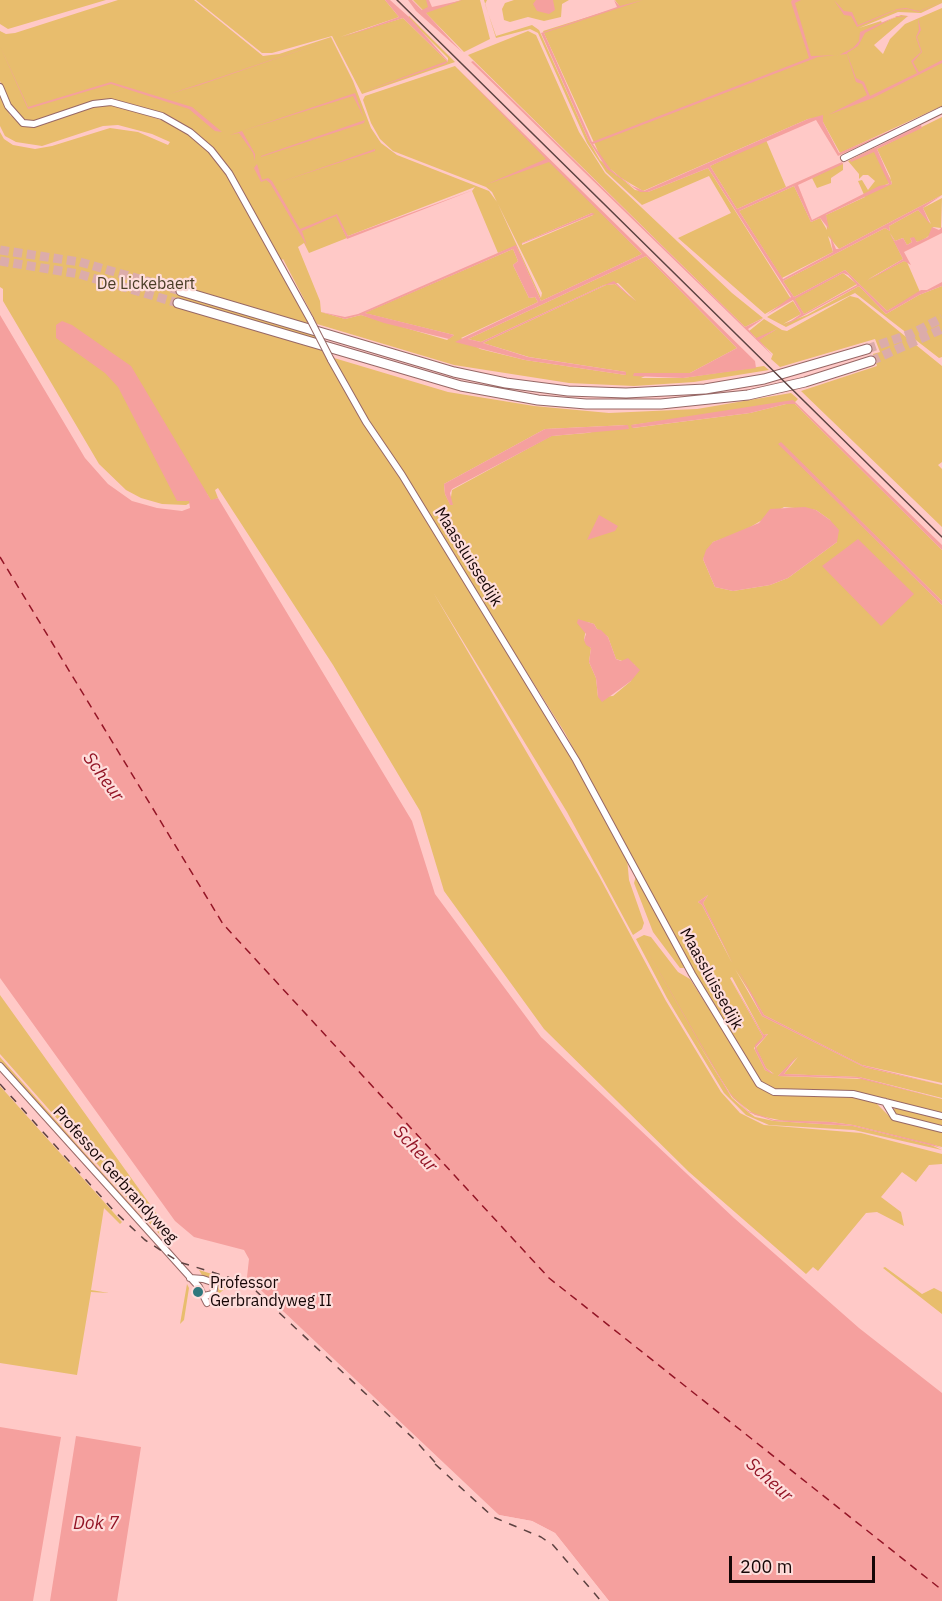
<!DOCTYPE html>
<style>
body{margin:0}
#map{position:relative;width:942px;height:1601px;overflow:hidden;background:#ffc9c7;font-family:"IBM Plex Sans",sans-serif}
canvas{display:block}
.scale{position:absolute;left:729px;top:1556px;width:146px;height:27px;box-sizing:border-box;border:3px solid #160606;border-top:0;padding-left:8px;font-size:18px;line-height:21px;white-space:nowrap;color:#160606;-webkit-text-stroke:4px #fedddb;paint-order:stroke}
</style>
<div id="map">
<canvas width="942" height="1601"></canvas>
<div class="scale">200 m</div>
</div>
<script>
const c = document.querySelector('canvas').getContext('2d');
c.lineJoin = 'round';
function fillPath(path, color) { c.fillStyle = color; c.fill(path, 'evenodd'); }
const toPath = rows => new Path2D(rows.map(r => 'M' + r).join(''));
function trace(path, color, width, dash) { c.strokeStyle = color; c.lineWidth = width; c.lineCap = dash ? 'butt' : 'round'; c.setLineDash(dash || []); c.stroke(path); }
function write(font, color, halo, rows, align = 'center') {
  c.font = font + ' "IBM Plex Sans",sans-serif'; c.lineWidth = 4.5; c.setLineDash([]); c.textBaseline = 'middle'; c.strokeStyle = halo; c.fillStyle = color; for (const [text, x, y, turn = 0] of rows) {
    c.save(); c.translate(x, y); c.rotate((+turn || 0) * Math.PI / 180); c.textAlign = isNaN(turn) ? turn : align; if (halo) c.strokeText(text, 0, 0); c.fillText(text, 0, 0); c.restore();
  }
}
fillPath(toPath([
 [0,0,106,0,8,29,0,24],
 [118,0,194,0,263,56,279,54,331,37,353,81,371,128,381,143,397,155,489,191,497,202,541,298,542,293,492,192,486,187,393,151,380,139,371,123,363,100,365,96,455,66,642,254,541,301,516,246,498,253,472,191,475,187,348,236,342,228,347,238,309,253,304,243,298,247,320,301,321,312,345,319,361,315,447,340,454,335,364,313,513,249,518,261,513,265,529,298,535,297,538,302,461,338,480,349,525,360,626,375,626,372,529,357,483,343,606,285,615,284,636,301,618,283,604,285,481,342,468,339,646,256,737,348,690,373,649,374,641,378,683,378,764,366,769,370,694,382,634,386,569,383,454,365,317,324,283,259,278,263,353,406,393,466,569,753,627,858,629,880,644,923,642,929,633,935,567,812,433,592,599,876,666,1001,721,1092,740,1113,764,1125,861,1133,942,1154,942,1164,929,1165,916,1182,902,1172,881,1197,901,1212,904,1226,877,1212,866,1213,818,1271,813,1267,806,1274,689,1172,544,1029,444,891,420,811,333,665,218,488,215,490,218,498,211,501,207,494,186,505,162,504,141,498,126,490,99,464,3,301,3,289,0,287,0,132,4,139,13,145,35,149,52,146,110,128,138,132,168,145,170,142,152,134,118,125,103,126,42,146,16,142,5,136,0,126,0,94,10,115,25,126,42,125,93,107,111,104,174,124,175,119,132,104,111,99,92,102,34,121,22,119,9,102,0,81,0,31,6,34,15,33],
 [592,213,593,215,522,245,522,243],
 [196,0,385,0,399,17,340,37,403,18,448,62,448,58,408,18,409,16,455,62,362,94,332,36,272,53,262,53],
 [413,0,428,0,432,10,461,0,480,0,490,39,464,52],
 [484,0,487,0,485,4,496,36,532,25,539,30,589,141,600,160,635,190,648,192,708,168,791,299,765,314,678,238,731,213,709,176,642,205,606,172,587,143,538,33,530,29,496,38],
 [514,0,569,0,562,4,561,17,544,21,528,17,510,22,504,20,502,9,505,3],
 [615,0,942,0,942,3,921,13,898,12,859,28,881,21,882,23,901,15,908,16,874,45,883,54,890,39,905,24,942,8,942,106,840,153,823,122,823,117,808,119,643,191,616,175,602,160,543,31,620,7],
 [528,31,536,35,579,132,605,173,732,293,763,318,745,327,468,55],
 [942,117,942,195,839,249,828,236,833,252,782,278,739,211,794,186,811,222,820,218,827,230,826,215,865,197,858,181,862,180,868,190,875,181,868,175,863,175,859,179,859,174,848,161,874,148,892,182,878,188,892,184,890,176,877,149],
 [766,140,786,187,737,209,710,166],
 [843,163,843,170,831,178,831,183,817,188,812,178],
 [942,198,941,228,933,227,931,234,926,238,918,242,910,238,912,242,907,245,903,238,895,241,890,233,903,259,867,280,904,261,907,262,920,292,887,311,845,270,794,297,783,281,885,228,890,231,889,226,918,210,931,224,923,208],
 [843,273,857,284,804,314,794,299],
 [859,286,886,314,919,295,942,286,942,357,939,358,855,293,786,327,767,317,793,301,801,314,783,324,807,315],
 [850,296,858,298,942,366,942,462,938,465,942,469,942,527,801,391,877,366,873,354,880,352,875,339,780,367,771,359,773,354,758,340,777,329,757,339,749,331,764,319,782,330,787,331],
 [334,358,448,392,534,406,609,413,697,409,791,393,798,399,795,402,632,425,633,428,750,413,786,404,795,404,942,550,942,601,781,443,779,444,942,605,942,1083,862,1065,764,1015,735,969,762,1016,864,1067,942,1085,942,1098,859,1077,784,1074,798,1057,778,1076,863,1079,942,1099,942,1114,891,1100,776,1090,759,1081,690,966,565,733,371,425],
 [628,425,587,433,551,436,452,490,450,504,445,494,444,484,545,429],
 [784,507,816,510,830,520,837,542,788,578,770,585,733,591,715,587,703,559,713,542,742,532],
 [587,622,594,624,597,629,608,637,616,659,635,665,631,681,613,696,598,697,596,678,589,662,591,648,584,640],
 [708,895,703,903,732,963,702,905,698,902],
 [732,977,761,1031,764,1035,768,1034,756,1048,766,1068,774,1074,765,1070,754,1048,763,1037,730,978],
 [636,876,680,958,684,968,680,968,653,932,634,883],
 [644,935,651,937,678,972,690,979,759,1087,780,1095,843,1096,875,1102,891,1118,942,1131,942,1147,853,1125,831,1122,784,1121,755,1115,733,1098,695,1038,732,1098,748,1112,755,1117,774,1121,853,1126,931,1145,942,1150,854,1130,769,1125,746,1115,724,1093,667,998,636,939],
 [0,995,167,1228,168,1244,0,1054],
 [0,1057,74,1141,166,1244,0,1062],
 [0,1086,122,1222,120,1224,104,1208,91,1290,109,1293,91,1292,77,1375,0,1363],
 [895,1107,942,1119,942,1126,898,1115,893,1112],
 [885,1267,922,1294,934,1288,942,1292,942,1314,883,1268],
 [199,1270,228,1279,227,1287,210,1301,218,1291,218,1284,214,1279,203,1277],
 [187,1284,189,1288,184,1320,180,1324]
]), '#e8bd6d');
fillPath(toPath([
 [385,0,390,0,409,17,448,61,445,64,363,92,447,61,403,18,340,38,399,17],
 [408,0,412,0,422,10,428,7,426,0,429,0,432,7,463,0,426,13,462,52,416,11],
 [536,0,553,0,555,10,549,14,537,11,533,4],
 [614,0,620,6,643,0,544,33,592,142,809,58,791,2,792,0,801,0,795,3,811,56,839,55,853,48,859,41,860,32,897,16,910,17,895,17,865,33,858,46,847,53,856,78,864,82,870,96,917,73,911,61,921,52,916,37,919,30,918,18,921,30,917,37,922,52,913,62,919,72,942,60,942,63,873,98,828,115,867,95,862,84,856,82,847,54,818,57,593,144,611,170,632,186,644,191,808,119,823,115,823,122,839,153,917,119,838,156,816,120,710,166,737,209,842,162,843,164,798,185,812,220,879,186,889,184,874,152,851,162,850,160,921,125,922,128,877,149,892,184,826,215,829,229,820,218,811,222,794,186,739,211,783,279,833,252,830,235,836,249,839,249,942,195,923,208,930,224,918,210,889,226,890,231,885,228,783,281,794,297,845,270,887,311,921,290,927,290,942,282,942,286,919,295,886,314,859,286,784,326,801,314,793,300,766,315,791,297,708,168,648,192,640,192,607,169,589,141,541,33,617,7],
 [843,273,848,275,857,285,804,314,795,299],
 [834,0,844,11,852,12,858,25,897,9,906,8,919,11,942,2,918,12,907,9,896,10,857,27,851,16,844,15],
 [330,40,200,85,169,94,209,81],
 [0,46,28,107,111,82,192,107,222,132,215,131,189,109,111,84,28,109],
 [473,61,745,327,764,318,748,329,756,338,777,329,759,340,773,356,471,62],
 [457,68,755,361,756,368,683,378,633,376,634,373,690,373,737,348,646,256,468,339,481,342,604,285,614,281,637,303,615,284,606,285,483,343,528,357,626,372,626,375,525,360,455,342,538,302,535,297,529,298,513,265,518,261,513,249,365,313,454,335,449,339,384,323,361,315,345,319,321,312,345,317,358,314,516,245,541,301,642,254,549,162,485,185,546,159],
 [355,93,364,118,353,96,242,131,255,154,255,161,253,153,239,133,230,135],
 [365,120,364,123,261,157,261,156],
 [375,149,375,151,280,182,341,161],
 [257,164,262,180,268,178,272,181,300,229,337,214,348,236,476,189,347,239,336,216,302,231,307,246,270,183,266,180,261,182,254,168],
 [592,213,595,214,521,244,522,243],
 [932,227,939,230,942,227,942,233,904,252,911,265,904,261,865,282,903,259,890,234,895,241,903,238,907,245,912,242,910,238,914,237,917,242,928,237],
 [0,315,85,458,108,484,132,501,157,508,182,511,190,508,189,501,177,501,118,387,105,373,56,338,56,325,62,321,72,325,131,366,211,500,218,498,412,821,435,894,541,1037,734,1218,859,1328,942,1393,942,1601,609,1601,555,1533,532,1521,499,1515,247,1277,249,1259,244,1250,194,1237,175,1221,0,978],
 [793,400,942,545,942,550,795,404,786,404,750,413,632,428,631,425],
 [628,425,629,429,552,436,452,489,450,493,453,505,450,505,445,494,444,484,545,429],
 [781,442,942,601,942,605,778,444],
 [805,507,816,510,830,520,839,530,837,542,788,578,770,585,733,591,715,587,703,559,706,550,713,542,759,523,770,509],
 [599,515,618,526,615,531,587,540],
 [858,539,914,594,881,626,822,566],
 [578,619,594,624,597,629,601,630,608,637,616,659,621,661,628,658,640,670,631,681,602,702,598,697,596,678,589,662,591,648,586,645,584,640,586,634,577,623],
 [708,895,703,903,733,963,702,905,698,902],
 [641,940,728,1091,748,1111,774,1120,831,1122,853,1125,932,1144,942,1148,853,1126,774,1121,748,1112,727,1091],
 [737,968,764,1015,862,1065,942,1085,864,1067,762,1016],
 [730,977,761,1031,764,1035,768,1034,756,1047,766,1068,774,1075,765,1070,755,1050,755,1045,763,1037],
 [797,1056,784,1074,859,1077,942,1099,857,1078,778,1076],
 [0,1427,61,1437,33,1601,0,1601],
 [76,1436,141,1447,117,1601,50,1601]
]), '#f5a09e');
fillPath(toPath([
 [491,1509,499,1515,532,1521,555,1533,609,1601,605,1601,553,1536,531,1524,498,1518,490,1511]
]), '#ffc9c7');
trace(toPath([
 [0,557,223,924,549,1278,942,1590]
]), '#931526', 1.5, [8, 6]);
trace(toPath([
 [0,250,80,262,181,291],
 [0,261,79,274,178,303],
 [867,349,913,333,942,318],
 [871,361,942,329]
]), '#dcacaa', 9, [9, 4.5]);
const minor = toPath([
 [0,87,8,106,23,123,34,124,93,104,111,102,162,116,190,132,211,150,229,173,310,319],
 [844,158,942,110],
 [331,360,366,422,402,475,576,760,692,974,759,1084,774,1092,853,1094,942,1116],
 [0,1066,199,1287,207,1303],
 [885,1102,894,1117,942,1129],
 [190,1278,203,1279,215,1283,213,1294,204,1296]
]);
const highway = toPath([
 [181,291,454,372,506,383,568,391,626,393,705,389,764,379,867,349],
 [178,303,461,386,538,400,586,404,661,404,748,395,805,382,871,361]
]);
trace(minor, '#976866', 8);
trace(highway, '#976866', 11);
trace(minor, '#fff', 6);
trace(highway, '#fff', 9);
trace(toPath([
 [397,0,942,537]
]), '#5d4241', 1.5);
trace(toPath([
 [0,1084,114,1211,145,1240,179,1262,228,1277,256,1291,414,1439,441,1469],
 [435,1464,493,1517,541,1537,553,1545,601,1601]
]), '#5d4241', 1.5, [8, 8]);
const minorBridge = toPath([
 [310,319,331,360]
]);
trace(minorBridge, '#976866', 8, []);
trace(minorBridge, '#fff', 6);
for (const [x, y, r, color] of [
 [198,1292,6,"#2f787d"]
]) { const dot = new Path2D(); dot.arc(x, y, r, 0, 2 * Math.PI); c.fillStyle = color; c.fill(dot); trace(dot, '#fedddb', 2); }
write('16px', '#4a3d26', '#fedddb', [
 ["De Lickebaert",146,284]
]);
write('16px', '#160606', '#fedddb', [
 ["Maassluissedijk",468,557,58],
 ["Maassluissedijk",711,979,61],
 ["Professor Gerbrandyweg",115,1175,48]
]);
write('16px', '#160606', '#fedddb', [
 ["Professor",210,1283],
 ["Gerbrandyweg II",210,1301]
], 'left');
write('italic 18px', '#931526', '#fedddb', [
 ["Scheur",103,777,54],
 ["Scheur",415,1149,47],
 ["Scheur",769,1480,42],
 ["Dok 7",96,1524]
]);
</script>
